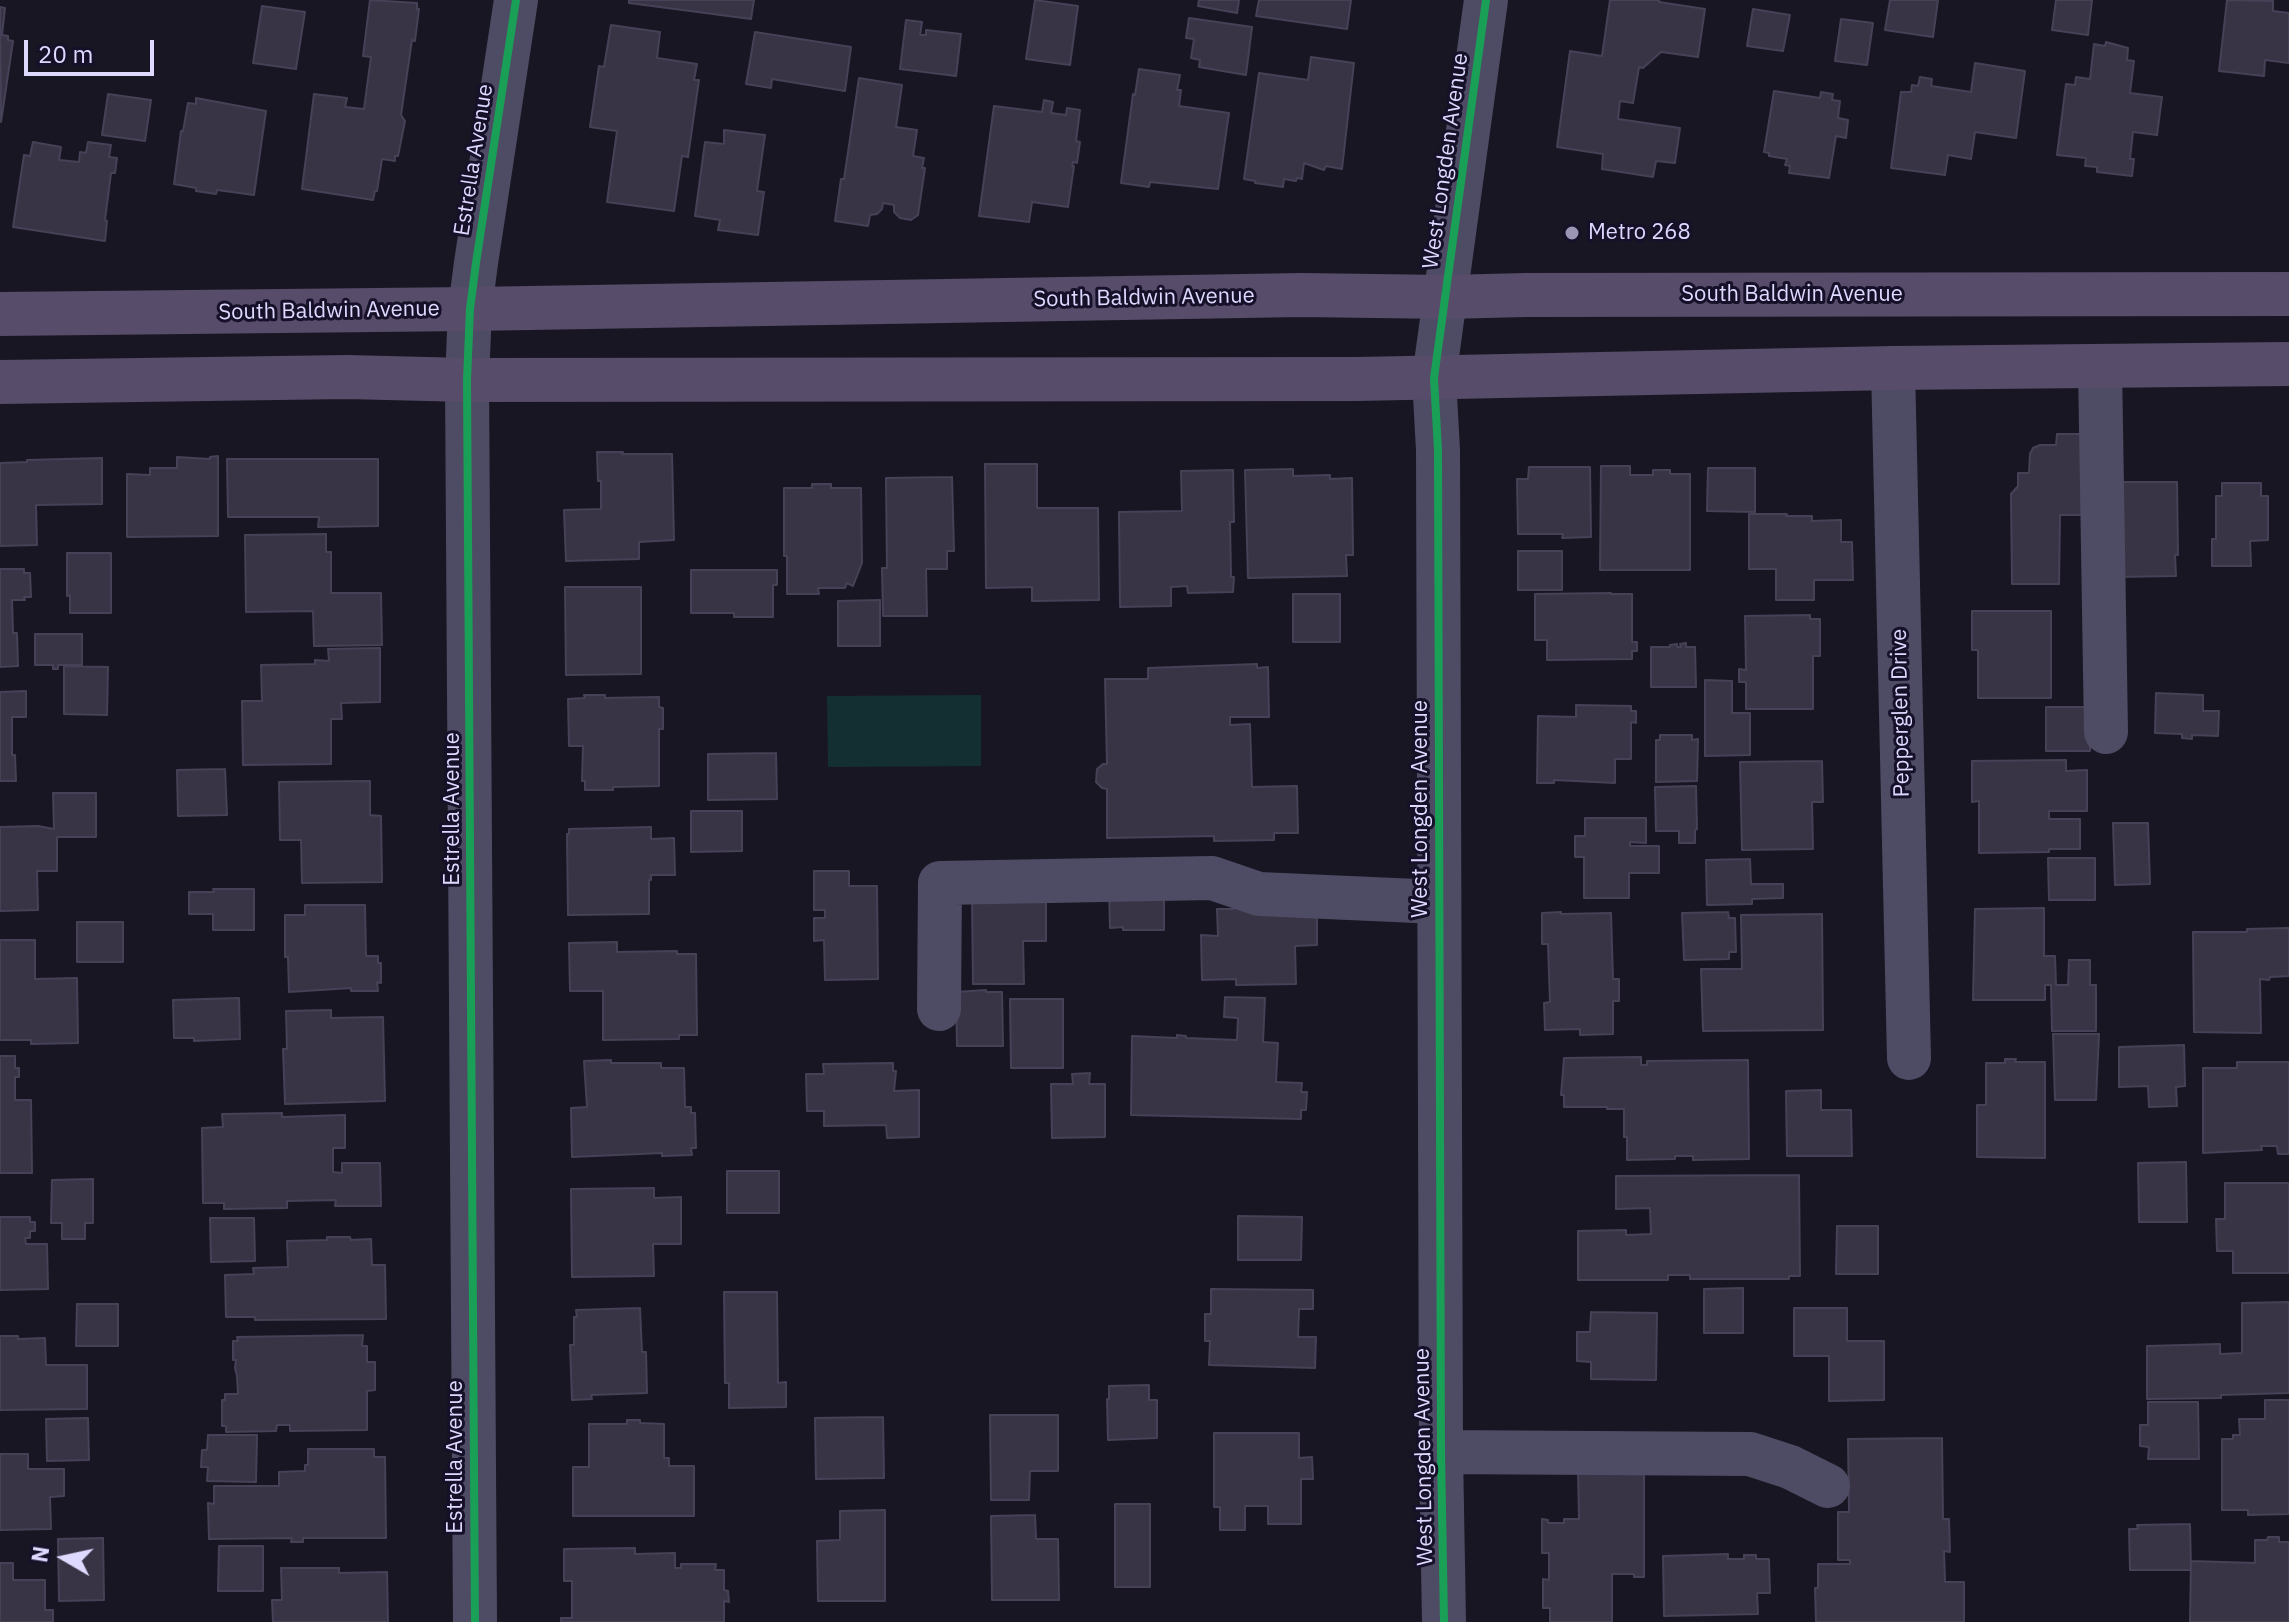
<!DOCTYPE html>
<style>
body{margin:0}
#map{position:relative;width:2289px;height:1622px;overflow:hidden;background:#191623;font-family:"IBM Plex Sans",sans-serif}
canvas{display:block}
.north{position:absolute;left:24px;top:1518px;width:80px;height:80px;-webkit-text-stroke:6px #161029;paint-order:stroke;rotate:279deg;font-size:22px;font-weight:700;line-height:32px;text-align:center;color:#ded9ff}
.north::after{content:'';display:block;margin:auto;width:28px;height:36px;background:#ded9ff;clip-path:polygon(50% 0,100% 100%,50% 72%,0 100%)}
.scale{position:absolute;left:24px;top:40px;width:130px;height:36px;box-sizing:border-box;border:4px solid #ded9ff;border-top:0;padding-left:10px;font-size:24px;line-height:28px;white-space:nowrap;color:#ded9ff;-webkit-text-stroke:6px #161029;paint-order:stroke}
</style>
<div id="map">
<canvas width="2289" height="1622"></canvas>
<div class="north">N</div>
<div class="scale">20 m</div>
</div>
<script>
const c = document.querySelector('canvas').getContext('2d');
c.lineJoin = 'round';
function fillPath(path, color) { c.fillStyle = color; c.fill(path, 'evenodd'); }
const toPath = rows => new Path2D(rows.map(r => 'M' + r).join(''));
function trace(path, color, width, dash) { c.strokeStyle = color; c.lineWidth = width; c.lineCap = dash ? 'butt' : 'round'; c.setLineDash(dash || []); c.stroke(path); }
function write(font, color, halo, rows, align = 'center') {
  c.font = font + ' "IBM Plex Sans",sans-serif'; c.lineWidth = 6; c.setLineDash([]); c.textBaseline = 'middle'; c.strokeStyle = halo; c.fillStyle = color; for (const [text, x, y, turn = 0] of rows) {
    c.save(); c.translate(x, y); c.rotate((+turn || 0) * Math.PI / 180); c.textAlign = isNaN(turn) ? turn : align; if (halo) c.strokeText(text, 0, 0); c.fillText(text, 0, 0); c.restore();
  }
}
fillPath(toPath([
 [981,695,981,766,828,767,827,696]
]), '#142f31');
const building = toPath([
 [370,0,417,3,417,9,419,9,415,41,412,40,401,115,405,121,398,156,395,156,395,161,382,159,377,191,375,191,373,200,302,189,314,94,347,98,345,107,364,109,371,57,363,56,370,0],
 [629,0,754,0,751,19,629,3,629,0],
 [1035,0,1078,6,1070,65,1026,59,1035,0],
 [1199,0,1239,0,1237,13,1198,6,1199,0],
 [1259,0,1351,0,1347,29,1256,16,1259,0],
 [1610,0,1659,0,1659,2,1705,9,1698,57,1661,52,1643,68,1639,67,1633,103,1620,101,1618,119,1680,128,1675,163,1656,161,1653,177,1602,169,1603,154,1557,147,1570,51,1602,56,1610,0],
 [1890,0,1938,0,1933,37,1885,30,1890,0],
 [2056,0,2092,0,2088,35,2052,30,2056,0],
 [2227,0,2273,1,2273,11,2289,13,2289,63,2265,60,2264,76,2219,71,2227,0],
 [262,6,305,12,296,69,253,63,262,6],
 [0,7,5,8,2,35,8,36,8,40,13,41,1,122,0,7],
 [1753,9,1790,15,1783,51,1747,46,1753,9],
 [1189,18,1252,27,1246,75,1199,67,1200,60,1191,58,1194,39,1186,38,1189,18],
 [1841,19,1873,23,1867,65,1835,61,1841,19],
 [906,20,922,22,920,35,926,35,926,30,961,34,956,76,900,69,906,20],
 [611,25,660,32,657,58,697,64,694,80,699,80,688,157,682,156,674,211,607,202,617,131,590,127,599,66,604,67,611,25],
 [755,32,851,47,845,91,772,79,771,88,746,84,755,32],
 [2106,42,2128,48,2127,60,2134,61,2130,93,2162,97,2157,135,2133,132,2130,159,2134,159,2132,176,2097,172,2097,167,2085,166,2086,158,2057,155,2066,84,2075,85,2076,77,2090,79,2094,44,2105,46,2106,42],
 [1311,57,1354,63,1342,169,1326,166,1324,170,1304,163,1302,179,1297,178,1296,181,1284,179,1283,187,1255,183,1255,181,1244,179,1259,73,1308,80,1311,57],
 [1975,63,2025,71,2016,138,1975,132,1971,159,1948,155,1945,175,1891,168,1901,92,1911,92,1912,85,1918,86,1920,77,1932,79,1931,86,1971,92,1975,63],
 [1139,69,1180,75,1177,90,1181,90,1179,106,1229,113,1218,189,1150,182,1149,187,1121,183,1133,94,1135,95,1139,69],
 [859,78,902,85,896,127,917,130,913,156,924,158,922,168,925,168,918,215,911,220,900,218,894,212,894,205,883,203,882,209,877,214,870,215,868,226,835,221,841,179,844,179,859,78],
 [1774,91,1820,98,1821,92,1833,94,1832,100,1840,101,1838,118,1848,120,1846,138,1836,136,1829,178,1789,173,1790,166,1785,165,1787,159,1769,156,1769,153,1764,152,1774,91],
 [108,94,151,100,145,141,102,135,108,94],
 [196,98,266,111,254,195,217,190,216,194,196,191,196,188,174,184,181,131,183,131,188,103,196,104,196,98],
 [1044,100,1053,102,1051,113,1066,115,1067,108,1080,110,1076,141,1080,142,1077,163,1073,162,1072,166,1074,166,1068,207,1032,202,1029,222,979,216,994,106,1042,112,1044,100],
 [724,130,765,135,757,191,764,192,758,235,718,230,720,220,695,216,705,142,724,144,724,130],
 [33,142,61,147,59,160,79,162,80,152,86,153,88,142,111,145,109,157,117,158,115,173,111,173,105,220,107,221,105,241,13,227,24,155,30,156,33,142],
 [2057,434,2088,434,2087,515,2060,515,2059,584,2012,584,2011,494,2018,486,2018,473,2029,473,2030,454,2033,448,2040,445,2056,445,2057,434],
 [597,452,623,452,622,454,672,454,674,540,639,542,639,559,566,561,564,510,601,509,601,481,598,481,597,452],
 [218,456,218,536,127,537,127,474,150,475,150,468,177,468,177,457,210,459,210,457,218,456],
 [102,458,102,504,36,505,37,545,0,546,0,463,27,462,27,460,102,458],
 [227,459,378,459,378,526,318,527,319,517,228,517,227,459],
 [985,464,1037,464,1037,508,1098,508,1099,600,1032,601,1032,587,986,588,985,464],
 [1601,466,1630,466,1630,475,1653,475,1653,470,1670,470,1670,474,1690,474,1690,570,1600,570,1601,466],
 [1529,467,1590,467,1591,537,1562,538,1563,534,1518,534,1517,479,1528,479,1529,467],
 [1708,468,1755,468,1755,512,1707,511,1708,468],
 [1293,469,1293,476,1330,475,1330,479,1352,478,1353,555,1346,555,1347,576,1248,578,1245,470,1293,469],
 [1233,470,1234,522,1230,522,1231,577,1234,577,1233,592,1188,593,1187,586,1171,587,1171,606,1120,607,1119,512,1182,511,1181,471,1233,470],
 [952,477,954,551,947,551,947,569,926,569,927,616,883,616,882,568,887,568,886,478,952,477],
 [2115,482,2177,482,2178,555,2175,555,2176,576,2115,577,2115,482],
 [2222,483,2261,483,2261,496,2268,496,2268,540,2250,541,2251,566,2212,566,2212,539,2216,539,2216,496,2222,496,2222,483],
 [812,484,831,484,831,488,861,488,862,563,853,586,847,583,845,588,818,588,819,594,787,594,787,556,784,556,784,488,812,488,812,484],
 [1749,514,1787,514,1786,516,1812,516,1812,521,1841,520,1841,542,1852,542,1853,580,1814,580,1814,600,1776,600,1776,569,1749,569,1749,514],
 [326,534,326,552,331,552,331,593,381,593,382,645,314,646,313,611,246,612,245,535,326,534],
 [1518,551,1562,551,1562,590,1518,590,1518,551],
 [67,553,111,553,111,613,70,613,70,595,67,596,67,553],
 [0,569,24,569,24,573,30,573,31,597,24,597,25,600,12,600,13,633,17,633,18,666,0,667,0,569],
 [691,570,777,570,777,585,773,585,773,617,734,617,734,613,691,613,691,570],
 [565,587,641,587,641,674,566,675,565,587],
 [1611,593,1611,594,1632,594,1632,642,1637,642,1637,651,1632,651,1632,659,1547,660,1547,640,1535,640,1535,594,1611,593],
 [1293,594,1340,594,1340,642,1293,642,1293,594],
 [880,600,880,646,838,646,838,601,880,600],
 [1972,611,2051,611,2051,698,1978,698,1978,650,1972,650,1972,611],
 [1810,615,1810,619,1820,619,1820,656,1813,656,1813,709,1746,709,1746,682,1739,682,1739,669,1746,670,1745,616,1810,615],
 [35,634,82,634,82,665,58,665,58,669,53,669,53,665,35,665,35,634],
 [1686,643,1686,647,1695,647,1696,687,1651,687,1651,647,1670,647,1670,645,1677,644,1677,647,1681,647,1680,644,1686,643],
 [380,648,380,702,341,703,342,719,331,719,331,764,243,765,242,701,262,701,261,665,315,664,315,660,329,661,328,649,380,648],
 [1257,664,1257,668,1268,667,1269,717,1230,717,1230,725,1250,724,1252,787,1297,786,1298,833,1274,833,1274,840,1214,841,1214,836,1107,838,1107,789,1102,788,1096,782,1097,769,1103,764,1107,764,1105,679,1148,679,1148,668,1257,664],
 [64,666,108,667,107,715,64,714,64,666],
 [1705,680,1732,681,1732,713,1750,713,1750,755,1705,756,1705,680],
 [26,691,26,717,12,717,12,755,15,755,16,781,0,781,0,692,26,691],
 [2156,693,2203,695,2203,711,2219,711,2218,736,2192,735,2192,739,2182,738,2182,734,2155,733,2156,693],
 [584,695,605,695,605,698,659,697,659,707,663,708,663,729,659,729,659,786,613,787,613,790,585,790,585,781,582,781,583,746,569,746,568,699,585,698,584,695],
 [1576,705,1631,706,1631,711,1636,711,1636,723,1631,722,1631,759,1615,759,1615,783,1554,780,1554,783,1537,783,1538,716,1576,717,1576,705],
 [2046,707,2090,707,2090,751,2046,751,2046,707],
 [1660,735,1692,735,1692,740,1698,739,1697,781,1656,782,1656,740,1660,740,1660,735],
 [776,753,777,799,708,800,708,754,776,753],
 [2066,760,2066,771,2087,770,2087,811,2049,811,2049,819,2080,819,2080,849,2049,849,2049,852,1979,853,1979,801,1972,802,1972,761,2066,760],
 [1822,761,1823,802,1812,802,1813,849,1742,850,1740,762,1822,761],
 [225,769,227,815,178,816,177,770,225,769],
 [370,781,370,815,381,816,382,882,302,883,301,840,280,840,279,782,370,781],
 [1696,786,1697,829,1695,830,1695,843,1679,843,1679,831,1656,831,1655,787,1696,786],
 [53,793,96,793,96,837,57,837,57,871,37,871,38,910,0,911,0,827,38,826,54,829,53,793],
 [691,811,742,811,742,851,691,852,691,811],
 [1585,818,1646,818,1646,843,1630,842,1630,846,1659,846,1659,873,1629,873,1629,898,1584,898,1584,857,1575,857,1575,836,1585,836,1585,818],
 [2113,823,2148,823,2150,884,2115,885,2113,823],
 [651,827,651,839,674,838,675,875,651,875,651,880,649,880,649,914,568,915,567,834,569,834,569,829,651,827],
 [2048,858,2095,858,2095,900,2049,900,2048,858],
 [1750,859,1751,884,1783,884,1783,898,1752,899,1752,904,1707,905,1706,860,1750,859],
 [814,871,849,871,849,886,877,886,878,979,825,980,824,940,814,941,814,918,825,918,825,910,814,910,814,871],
 [1164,884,1164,930,1123,930,1123,927,1110,928,1109,888,1164,884],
 [213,889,254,889,254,930,213,930,213,914,189,914,189,892,214,892,213,889],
 [1046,895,1046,941,1023,941,1024,984,973,984,972,896,1046,895],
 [305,905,365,905,366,956,378,956,378,963,381,963,381,983,377,982,378,991,351,991,351,988,289,992,288,957,285,957,285,915,305,915,305,905],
 [1233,905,1317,906,1317,945,1295,946,1296,984,1236,985,1236,979,1202,980,1201,935,1218,936,1217,909,1233,909,1233,905],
 [2044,908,2044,956,2055,956,2056,985,2068,985,2069,960,2090,960,2090,985,2096,985,2096,1031,2052,1031,2051,985,2045,985,2045,1000,1973,1000,1975,909,2044,908],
 [1561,912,1561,914,1611,913,1613,979,1619,979,1619,1001,1613,1001,1613,1034,1580,1035,1580,1029,1545,1030,1544,1003,1550,1002,1548,944,1542,944,1542,913,1561,912],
 [1728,912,1729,918,1735,918,1736,952,1729,952,1729,959,1684,960,1682,913,1728,912],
 [1822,914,1823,1030,1703,1031,1701,969,1742,969,1741,915,1822,914],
 [77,922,123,922,123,962,77,962,77,922],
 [2289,928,2289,976,2270,977,2269,980,2260,979,2261,1033,2194,1032,2193,932,2247,932,2247,929,2289,928],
 [0,940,35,940,35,979,77,978,78,1043,31,1044,31,1040,0,1040,0,940],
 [617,942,617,952,677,951,677,954,696,954,697,1035,679,1035,679,1039,603,1040,603,991,570,991,569,943,617,942],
 [986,990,986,992,1002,992,1003,1046,957,1046,956,992,986,990],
 [1225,997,1265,998,1263,1042,1278,1043,1276,1082,1302,1083,1301,1092,1307,1092,1306,1110,1301,1110,1301,1119,1131,1115,1132,1036,1177,1038,1177,1035,1186,1036,1186,1038,1237,1040,1238,1018,1224,1017,1225,997],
 [239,998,240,1039,194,1041,194,1038,174,1038,173,1000,239,998],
 [1010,999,1063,999,1063,1068,1011,1068,1010,999],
 [331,1010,331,1018,383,1017,385,1101,285,1104,283,1049,287,1049,286,1011,331,1010],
 [2053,1034,2099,1034,2096,1100,2055,1100,2053,1034],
 [2184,1045,2185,1086,2176,1087,2177,1106,2149,1107,2148,1086,2119,1087,2119,1047,2184,1045],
 [0,1056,15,1056,15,1068,19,1068,19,1077,15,1077,15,1100,31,1100,32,1173,0,1173,0,1056],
 [1641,1057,1641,1065,1647,1065,1647,1061,1748,1060,1749,1159,1693,1160,1693,1156,1675,1156,1675,1159,1627,1160,1627,1137,1624,1137,1624,1109,1607,1109,1607,1107,1564,1107,1564,1095,1561,1095,1564,1058,1641,1057],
 [2005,1059,2016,1059,2015,1062,2045,1062,2045,1158,1977,1157,1977,1105,1986,1105,1986,1063,2005,1063,2005,1059],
 [611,1060,611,1063,661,1063,661,1068,684,1068,685,1107,691,1107,691,1113,695,1113,696,1148,691,1148,692,1155,662,1156,662,1153,572,1157,571,1108,587,1107,584,1061,611,1060],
 [2237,1062,2289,1062,2289,1154,2278,1154,2277,1146,2261,1146,2262,1150,2203,1153,2203,1068,2237,1068,2237,1062],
 [893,1063,893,1071,896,1071,894,1091,919,1090,919,1137,887,1138,886,1125,824,1126,824,1111,807,1111,806,1074,824,1074,823,1064,893,1063],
 [1090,1073,1089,1084,1105,1084,1105,1137,1052,1138,1051,1084,1073,1084,1072,1074,1090,1073],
 [1821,1090,1821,1110,1851,1110,1852,1156,1787,1156,1786,1091,1821,1090],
 [282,1113,282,1117,345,1115,345,1148,333,1148,333,1172,342,1173,342,1163,380,1163,381,1206,335,1206,336,1200,287,1201,287,1208,224,1209,224,1203,203,1203,202,1128,223,1127,222,1114,282,1113],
 [2186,1162,2187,1222,2139,1222,2138,1163,2186,1162],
 [727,1171,779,1171,779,1213,727,1213,727,1171],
 [1799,1175,1800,1276,1789,1276,1789,1279,1690,1279,1690,1275,1668,1275,1668,1280,1578,1280,1578,1231,1626,1230,1626,1235,1651,1234,1650,1208,1616,1209,1616,1176,1799,1175],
 [93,1179,93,1223,85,1223,85,1239,62,1239,62,1223,51,1223,52,1180,93,1179],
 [2225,1183,2289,1183,2289,1273,2233,1273,2233,1251,2217,1251,2216,1219,2225,1219,2225,1183],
 [654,1188,654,1198,681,1197,681,1244,653,1244,654,1276,572,1277,571,1189,654,1188],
 [1238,1216,1302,1217,1301,1260,1238,1260,1238,1216],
 [0,1217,30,1217,30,1222,35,1222,35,1231,30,1231,30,1238,25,1238,26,1244,47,1244,48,1289,0,1290,0,1217],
 [210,1218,254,1218,255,1261,211,1262,210,1218],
 [1837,1226,1878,1226,1878,1274,1836,1274,1837,1226],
 [327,1237,350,1237,351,1240,371,1239,372,1265,385,1265,386,1319,255,1320,255,1317,226,1317,225,1275,254,1274,253,1268,288,1267,287,1241,327,1240,327,1237],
 [1743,1288,1743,1333,1704,1333,1704,1289,1743,1288],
 [1211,1289,1313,1290,1313,1309,1299,1309,1298,1337,1316,1337,1315,1368,1209,1365,1210,1341,1205,1341,1205,1314,1211,1314,1211,1289],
 [724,1292,777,1292,778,1383,786,1382,786,1407,729,1408,729,1383,725,1383,724,1292],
 [2289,1302,2289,1393,2221,1395,2221,1398,2147,1399,2147,1346,2220,1344,2220,1354,2242,1353,2242,1303,2289,1302],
 [77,1304,118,1304,118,1346,76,1346,77,1304],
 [640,1308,642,1352,646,1352,647,1393,591,1395,592,1399,572,1400,570,1345,574,1345,574,1317,577,1317,576,1310,640,1308],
 [1794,1308,1847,1308,1847,1341,1884,1341,1884,1400,1829,1401,1829,1356,1794,1356,1794,1308],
 [1591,1312,1657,1313,1656,1380,1591,1379,1591,1362,1577,1361,1577,1332,1590,1332,1591,1312],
 [363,1335,362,1346,367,1346,367,1362,375,1362,375,1390,367,1391,367,1430,290,1431,290,1425,277,1425,276,1431,226,1432,226,1426,222,1426,222,1400,225,1400,225,1394,238,1394,237,1376,235,1368,236,1360,233,1360,233,1341,238,1341,237,1337,363,1335],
 [0,1336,18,1336,18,1339,45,1338,46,1365,87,1365,87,1409,0,1410,0,1336],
 [1149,1385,1149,1400,1157,1400,1157,1438,1108,1440,1107,1399,1109,1399,1109,1386,1149,1385],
 [2265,1400,2289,1400,2289,1514,2248,1515,2248,1510,2222,1510,2222,1439,2233,1439,2233,1435,2240,1435,2239,1419,2265,1419,2265,1400],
 [2148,1402,2198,1402,2199,1459,2148,1459,2149,1447,2140,1446,2140,1425,2148,1425,2148,1402],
 [990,1415,1058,1415,1058,1471,1030,1471,1029,1500,991,1500,990,1415],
 [883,1417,884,1478,816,1479,815,1418,883,1417],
 [88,1418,89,1460,47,1461,46,1419,88,1418],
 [627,1420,640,1420,640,1423,664,1424,664,1458,669,1458,669,1466,694,1466,694,1516,573,1516,573,1467,589,1467,589,1424,627,1424,627,1420],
 [1214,1433,1299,1433,1299,1458,1312,1457,1313,1479,1301,1479,1301,1524,1268,1524,1268,1506,1245,1506,1245,1530,1220,1530,1220,1507,1214,1507,1214,1433],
 [208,1435,257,1435,256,1482,207,1481,208,1467,201,1467,202,1450,207,1450,208,1435],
 [1942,1438,1943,1519,1949,1519,1950,1552,1944,1551,1945,1582,1964,1582,1964,1622,1816,1622,1815,1588,1818,1588,1818,1564,1850,1564,1850,1560,1838,1560,1838,1512,1849,1512,1848,1439,1942,1438],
 [308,1449,374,1449,374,1457,385,1457,386,1538,303,1538,303,1542,291,1542,292,1538,209,1539,208,1503,214,1504,214,1486,279,1486,279,1472,305,1471,305,1465,308,1465,308,1449],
 [0,1454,28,1454,28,1469,64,1469,64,1496,50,1497,51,1529,0,1530,0,1454],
 [1578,1468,1644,1468,1644,1577,1634,1577,1634,1574,1612,1574,1612,1622,1550,1622,1550,1608,1543,1608,1543,1579,1549,1580,1549,1553,1542,1553,1542,1519,1548,1520,1548,1523,1564,1523,1564,1519,1579,1519,1578,1468],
 [1115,1504,1150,1504,1150,1587,1115,1587,1115,1504],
 [885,1510,885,1601,818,1601,817,1541,840,1540,840,1511,885,1510],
 [1035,1515,1036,1539,1058,1539,1059,1600,992,1600,991,1516,1035,1515],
 [2190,1524,2191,1570,2130,1570,2129,1529,2138,1529,2137,1525,2190,1524],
 [2268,1537,2279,1537,2279,1542,2289,1542,2289,1622,2190,1622,2191,1561,2255,1563,2255,1540,2267,1540,2268,1537],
 [103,1538,104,1600,59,1601,58,1539,103,1538],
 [219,1546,263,1546,263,1591,218,1591,219,1546],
 [635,1548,635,1554,675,1553,675,1568,681,1568,681,1564,716,1564,715,1570,724,1570,724,1590,728,1591,729,1602,724,1601,724,1622,561,1622,561,1618,572,1618,572,1581,564,1581,564,1549,635,1548],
 [1728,1554,1728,1559,1744,1559,1744,1555,1756,1555,1756,1559,1769,1559,1770,1593,1757,1593,1758,1614,1664,1616,1663,1556,1728,1554],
 [0,1563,13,1563,13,1580,45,1580,45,1610,53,1610,53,1622,0,1622,0,1563],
 [281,1568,339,1568,339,1573,387,1572,388,1622,273,1622,272,1600,282,1600,281,1568]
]);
fillPath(building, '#383445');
trace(building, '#464157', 2);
trace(toPath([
 [2100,366,2106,732],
 [1893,368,1909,1058],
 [939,1009,940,883,1212,878,1259,894,1439,902],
 [1441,1452,1750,1454,1790,1467,1828,1486],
 [475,1622,467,380,470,309,476,263,516,0],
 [1444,1622,1441,1452,1438,450,1434,378,1486,0]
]), '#4e4c64', 44);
trace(toPath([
 [0,314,470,309,1302,295,1446,297,1526,295,2289,294],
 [0,382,347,377,467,380,1357,379,1893,368,2289,364]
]), '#574c69', 44);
trace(toPath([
 [475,1622,467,380,470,309,476,263,516,0],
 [1444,1622,1441,1452,1438,450,1434,378,1486,0]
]), '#1a9f57', 8);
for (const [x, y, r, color] of [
 [1572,233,8,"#9995b2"]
]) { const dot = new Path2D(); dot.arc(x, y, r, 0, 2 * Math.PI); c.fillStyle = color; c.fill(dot); trace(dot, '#161029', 3); }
write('22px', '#ded9ff', '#161029', [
 ["Estrella Avenue",474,160,-81],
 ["West Longden Avenue",1446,161,-82],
 ["South Baldwin Avenue",1792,295],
 ["South Baldwin Avenue",1144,298,-1],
 ["South Baldwin Avenue",329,311,-1],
 ["Pepperglen Drive",1901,713,-91],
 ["Estrella Avenue",453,809,-90],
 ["West Longden Avenue",1421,809,-90],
 ["Estrella Avenue",456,1457,-90],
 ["West Longden Avenue",1424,1457,-91]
]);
write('22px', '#ded9ff', '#161029', [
 ["Metro 268",1588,233]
], 'left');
</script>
